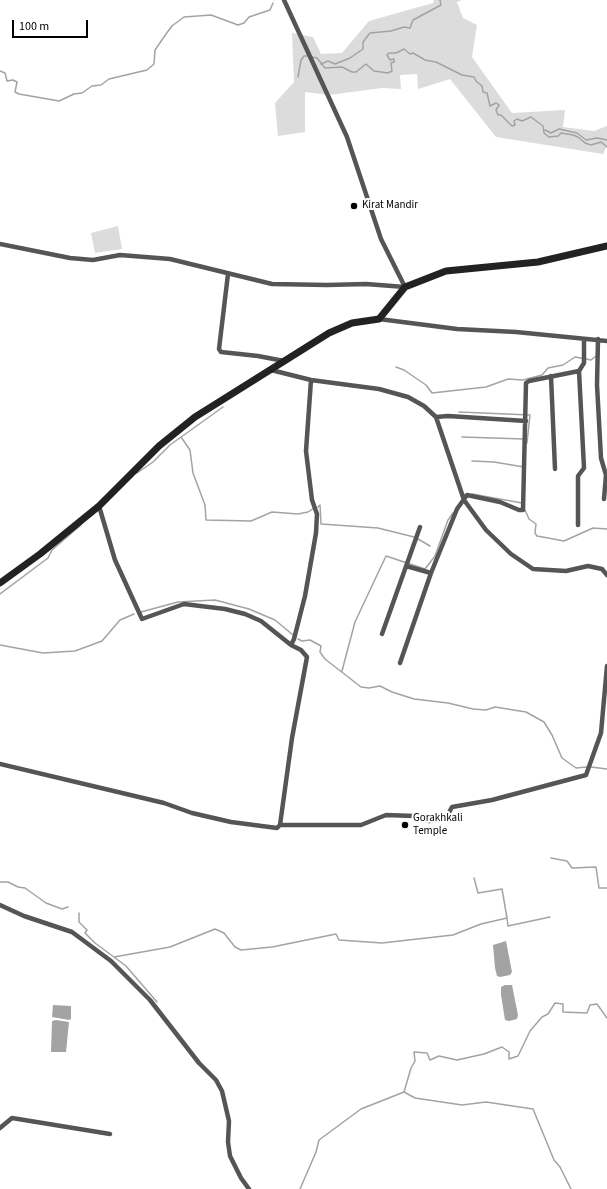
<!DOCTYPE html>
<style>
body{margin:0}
#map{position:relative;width:607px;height:1189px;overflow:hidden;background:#fff;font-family:"Source Sans 3",sans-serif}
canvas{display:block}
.scale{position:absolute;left:12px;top:20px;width:76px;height:18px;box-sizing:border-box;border:2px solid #000;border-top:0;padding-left:5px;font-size:12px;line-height:14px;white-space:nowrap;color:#000;-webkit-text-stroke:3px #fff;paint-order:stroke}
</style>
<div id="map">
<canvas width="607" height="1189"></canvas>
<div class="scale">100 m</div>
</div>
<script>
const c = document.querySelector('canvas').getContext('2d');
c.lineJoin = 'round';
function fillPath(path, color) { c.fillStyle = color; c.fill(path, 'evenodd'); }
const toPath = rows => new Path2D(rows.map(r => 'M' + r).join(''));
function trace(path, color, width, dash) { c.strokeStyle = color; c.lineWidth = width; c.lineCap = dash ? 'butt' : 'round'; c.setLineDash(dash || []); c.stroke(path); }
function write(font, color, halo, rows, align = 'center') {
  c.font = font + ' "Source Sans 3",sans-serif'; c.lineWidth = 4; c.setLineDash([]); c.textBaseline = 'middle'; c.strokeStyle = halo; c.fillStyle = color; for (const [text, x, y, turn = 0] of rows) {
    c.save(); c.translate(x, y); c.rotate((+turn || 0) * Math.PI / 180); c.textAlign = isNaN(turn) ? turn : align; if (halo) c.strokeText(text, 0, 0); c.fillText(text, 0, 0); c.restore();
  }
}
fillPath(toPath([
 [434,0,462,0,457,2,463,18,477,25,472,57,512,113,565,110,563,127,594,131,607,126,607,146,603,154,496,137,450,79,418,89,417,74,400,75,401,89,382,88,329,95,305,92,305,132,278,136,275,103,294,82,292,33,313,37,321,54,342,53,369,21,433,3],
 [118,226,122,249,95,253,91,233]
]), '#dcdcdc');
fillPath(toPath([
 [506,941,512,972,510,975,500,977,497,976,495,968,493,945],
 [505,985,512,985,518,1015,517,1019,509,1021,505,1020,501,995,501,987],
 [53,1005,71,1006,71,1019,69,1020,52,1017],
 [56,1020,69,1022,66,1052,51,1052,52,1021]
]), '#a3a3a3');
trace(toPath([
 [312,57,317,58,325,68,342,67,352,72,356,72,366,64,374,71,388,73,392,71,391,63,394,62,394,59,390,60,387,55,389,53,396,53,404,49,410,54,413,53,425,60,436,62,462,75,474,77,476,81,482,86,483,92,487,93,490,106,496,103,499,105,496,110,498,115,501,115,512,126,515,125,514,121,517,119,522,121,531,117,543,126,544,133,549,137,558,136,561,133,573,135,578,137,585,143,591,145,601,142,607,147],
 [321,64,328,61,335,64,350,58,363,49,363,42,370,33,391,31,404,27,410,28,413,20,441,5,440,0],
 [0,71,5,73,7,81,13,80,17,82,15,92,19,94,59,101,74,94,82,93,92,86,101,85,109,79,147,70,154,64,155,50,166,34,172,26,184,17,211,15,238,25,244,23,249,17,270,10,273,3],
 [298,77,301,60,304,56,308,56],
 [545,130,551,133,559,129,577,133,586,140,597,138,607,140],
 [396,367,404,370,426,385,432,393,486,387,508,379,523,380,542,375,548,368,563,365,575,357,591,360,596,356],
 [459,412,530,415,527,443],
 [181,437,190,450,193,473,205,505,206,520,251,521,272,512,298,514,308,512,314,508],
 [462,437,524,439],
 [472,461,494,462,524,467],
 [137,473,153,462,170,445,223,407],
 [472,494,522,503],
 [318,507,320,505,321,524,378,528,414,537],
 [525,510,529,519,536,524,535,533,537,536,548,538,564,541,593,528,607,529],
 [418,539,430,546],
 [0,594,48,558,52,550,81,525],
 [141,612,178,602,215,600,249,609,275,620,293,635],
 [298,639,302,641,310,640,321,646,320,652,325,659,361,687,369,688,380,686,392,692,414,699,448,703,473,709,486,710,495,707,526,712,544,722,552,735,562,758,576,768,587,767],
 [0,645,43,653,75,651,102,641,120,620,134,614],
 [342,671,355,622,386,556,425,569,435,556,448,520,453,513],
 [591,767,607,769],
 [551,858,567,861,572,868,596,867,599,888,607,888],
 [474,878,478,893,502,889,507,918],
 [0,882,8,882,18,887,25,888,46,903,62,909,68,907],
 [79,913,79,922,87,930,85,933,95,943,126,966,157,1002],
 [114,957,170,947,215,929,224,933,235,947,241,950,272,947,336,934,339,940,382,943,453,935,481,924,507,918,508,926,550,917],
 [404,1092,415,1098,462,1105,486,1102,533,1109,554,1160,560,1167,571,1189],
 [300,1189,316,1152,319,1140,361,1109,404,1092,411,1068,415,1061,414,1052,427,1053,430,1060,439,1056,457,1060,484,1054,502,1047,509,1052,509,1059,518,1056,530,1031,542,1017,548,1014,555,1003,563,1004,563,1012,587,1013,590,1005,597,1004,607,1018]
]), '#a3a3a3', 1.5);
trace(toPath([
 [284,0,347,137,381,239,405,287],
 [0,244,70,258,93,260,120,255,170,259,272,284,327,285,366,284,405,287],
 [228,274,219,349,221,352,258,356,284,361],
 [379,319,457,329,516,332,607,341],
 [598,339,597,385,601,458,606,475,604,499],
 [271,370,311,380,379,389,408,397,424,406,436,417,464,500,486,530,511,554,533,569,566,571,588,566,602,569,607,575],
 [551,376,555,469],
 [436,417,448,416,526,421],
 [99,506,115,560,142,619,184,604,225,609,245,614,261,621,291,645,301,650,307,657,292,738,280,825],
 [578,525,578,476,584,468,579,371,584,363,584,340],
 [406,566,431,573],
 [382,634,420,527],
 [291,645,294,639,305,596,316,533,317,514,312,500,306,451,311,380],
 [400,663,431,573,457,509,467,495,500,502,519,510,523,510,526,383,529,381,579,371],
 [0,764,164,803,192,813,231,822,277,828,280,825,361,825,386,815,414,816,428,821,445,820,452,807,492,800,586,775,601,733,607,666],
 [0,905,24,916,72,932,111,961,150,1000,199,1063,216,1080,222,1091,229,1121,228,1142,230,1156,241,1178,249,1189],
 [0,1128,12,1118,110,1134]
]), '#555', 4.5);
trace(toPath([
 [0,583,40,554,99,506,159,446,195,417,329,333,352,323,379,319,405,287,446,271,538,262,607,246]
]), '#222', 7);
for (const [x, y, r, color] of [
 [354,206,4,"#000"],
 [405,825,4,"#000"]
]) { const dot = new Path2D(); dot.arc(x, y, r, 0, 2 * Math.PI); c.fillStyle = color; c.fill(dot); trace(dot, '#fff', 1.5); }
write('11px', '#000', '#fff', [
 ["Kirat Mandir",362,206],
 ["Gorakhkali",413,819],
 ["Temple",413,832]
], 'left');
</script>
